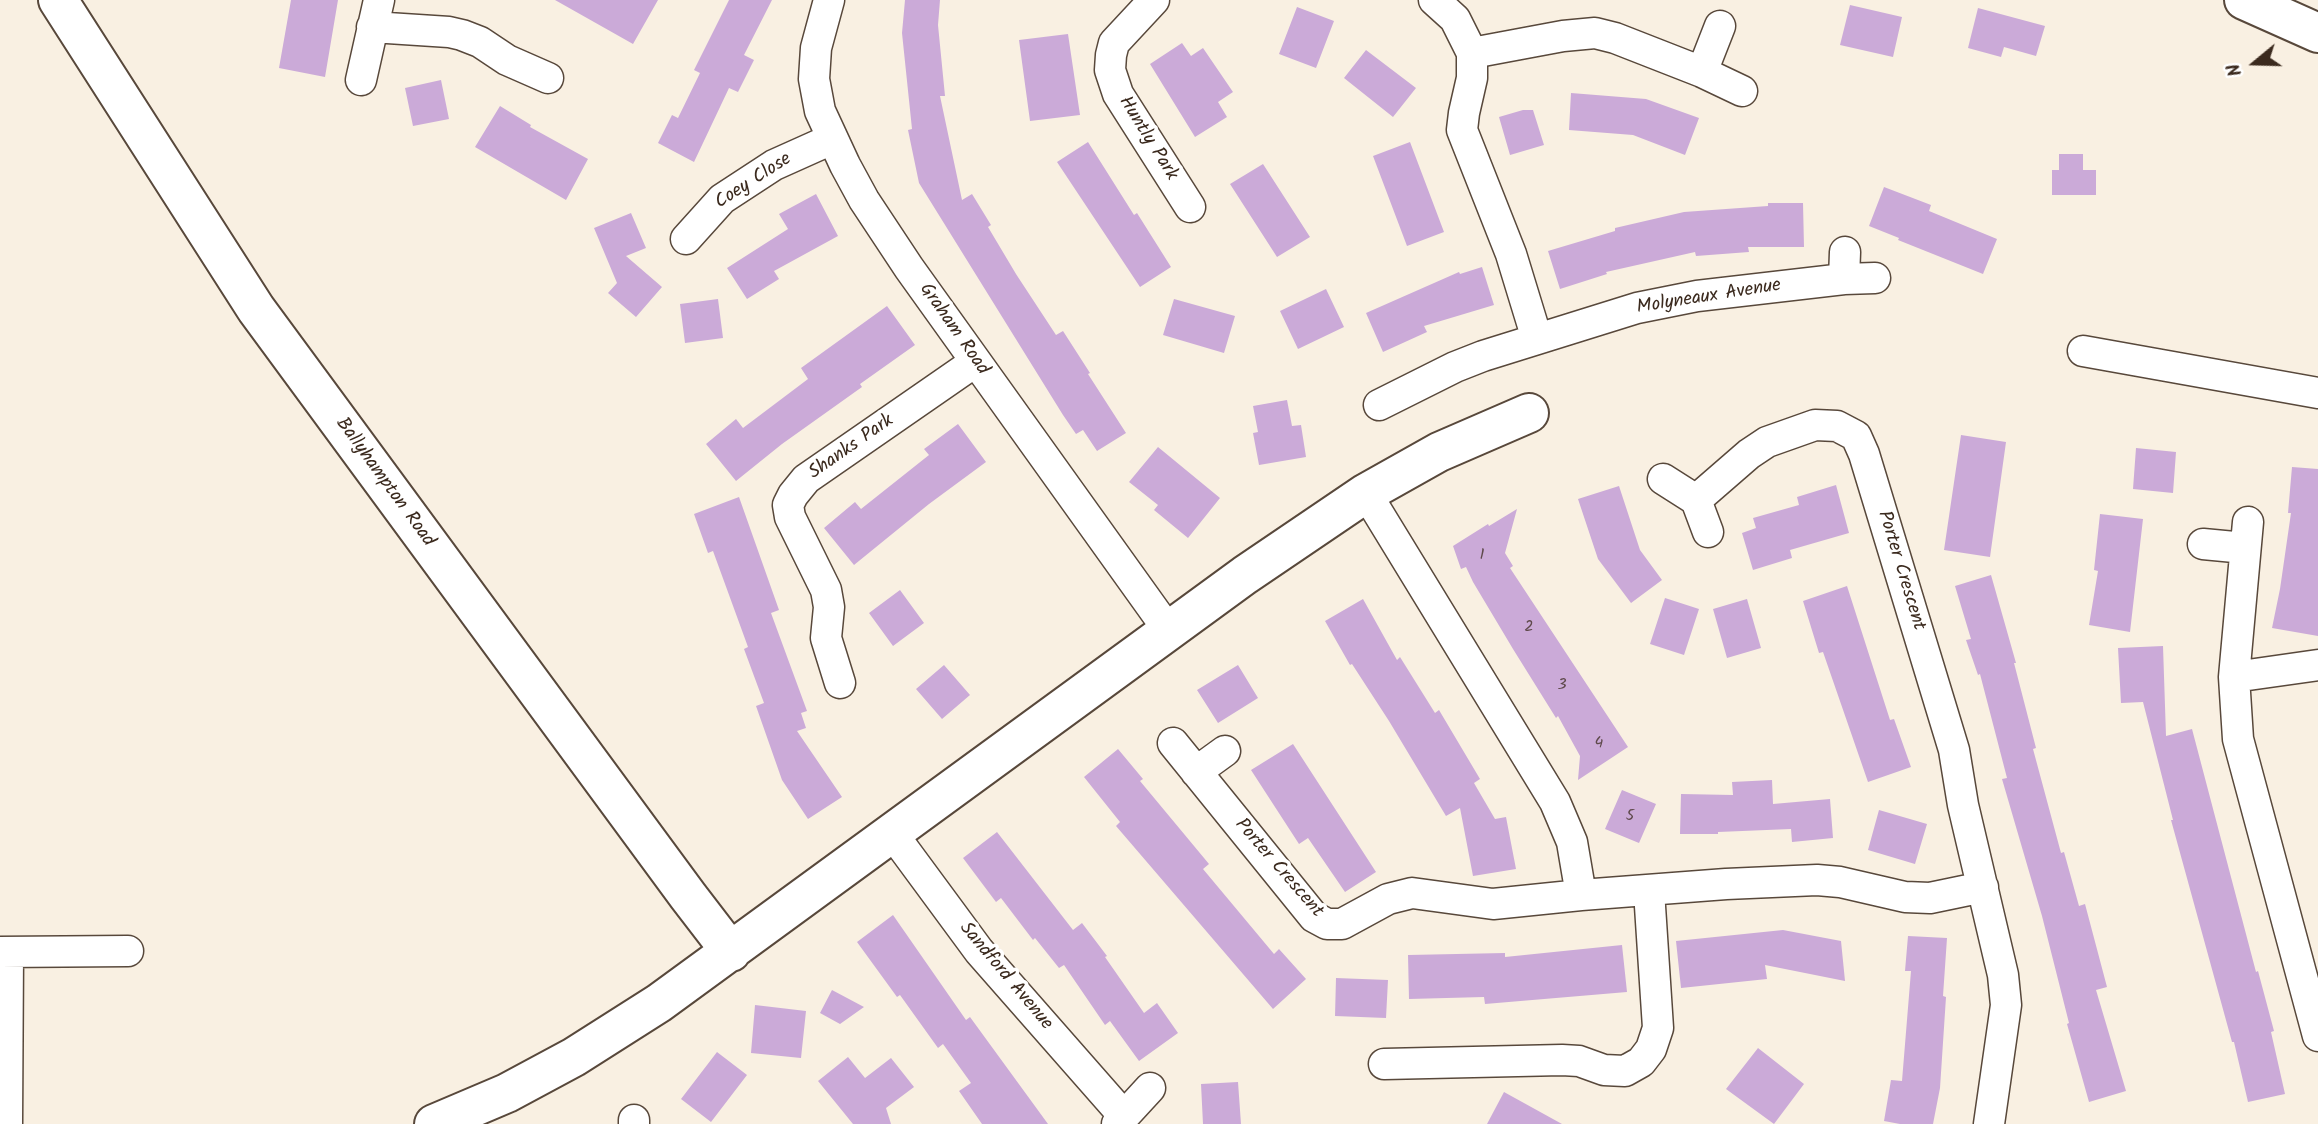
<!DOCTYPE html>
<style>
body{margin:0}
#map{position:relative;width:2318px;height:1124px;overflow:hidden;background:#f9f0e2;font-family:Kalam,sans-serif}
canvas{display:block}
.north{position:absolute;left:2220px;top:28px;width:70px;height:70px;-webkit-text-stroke:5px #fff;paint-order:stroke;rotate:251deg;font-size:19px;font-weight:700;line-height:28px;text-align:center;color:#3b2a1e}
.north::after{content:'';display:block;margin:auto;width:24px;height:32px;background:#3b2a1e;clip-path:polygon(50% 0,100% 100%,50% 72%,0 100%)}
</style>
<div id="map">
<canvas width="2318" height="1124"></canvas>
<div class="north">N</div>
</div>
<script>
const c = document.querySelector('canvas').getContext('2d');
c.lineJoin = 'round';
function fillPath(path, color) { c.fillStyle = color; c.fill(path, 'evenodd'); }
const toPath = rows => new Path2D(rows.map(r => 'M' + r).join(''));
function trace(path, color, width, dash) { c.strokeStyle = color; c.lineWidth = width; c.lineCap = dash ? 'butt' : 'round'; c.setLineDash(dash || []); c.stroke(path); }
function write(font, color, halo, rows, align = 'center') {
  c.font = font + ' Kalam,sans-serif'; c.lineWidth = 7; c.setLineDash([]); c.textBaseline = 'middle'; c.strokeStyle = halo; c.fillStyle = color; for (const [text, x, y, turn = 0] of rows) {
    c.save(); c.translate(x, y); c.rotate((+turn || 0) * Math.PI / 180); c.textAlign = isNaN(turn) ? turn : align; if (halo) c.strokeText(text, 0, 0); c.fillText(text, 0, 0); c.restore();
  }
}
fillPath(toPath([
 [291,0,338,0,325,77,279,68],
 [555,0,658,0,633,44],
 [729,0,772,0,744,55,754,60,738,92,729,88,694,162,658,143,672,115,678,118,700,73,694,70],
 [905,0,940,0,938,25,945,96,940,96,962,200,972,194,991,225,988,227,1016,274,1056,335,1063,331,1090,373,1088,374,1126,433,1097,451,1083,430,1076,434,1063,415,919,183,908,130,912,129,902,33],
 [1850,5,1902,17,1893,57,1840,45],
 [1297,7,1334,21,1316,68,1279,54],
 [1978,8,2045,26,2036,56,2004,47,2001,57,1968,48],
 [1068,34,1080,115,1030,121,1019,40],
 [1182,43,1191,56,1203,48,1233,92,1218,102,1227,117,1195,137,1150,64],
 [1366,50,1416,88,1393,117,1344,78],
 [441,80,449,119,413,126,405,88],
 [1571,93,1646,99,1699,118,1685,155,1633,135,1569,130],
 [500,106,531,125,530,127,588,159,566,200,475,147],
 [1523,110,1533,110,1544,145,1510,155,1499,117],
 [1088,142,1134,215,1137,213,1171,267,1140,287,1057,162],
 [1410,142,1444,232,1407,246,1373,156],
 [2059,154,2083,154,2083,170,2096,170,2096,195,2052,195,2052,170,2059,170],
 [1263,164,1310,237,1277,257,1230,184],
 [1884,187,1931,205,1929,211,1997,239,1983,274,1898,240,1899,238,1869,226],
 [816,194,838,236,774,271,779,279,747,299,727,268,788,229,779,214],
 [1768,203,1803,203,1804,247,1748,247,1749,252,1696,256,1695,252,1606,272,1607,274,1560,289,1548,251,1615,231,1615,228,1684,212,1768,206],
 [631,213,646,248,626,256,662,287,636,317,608,293,617,283,594,228],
 [1482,267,1494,305,1424,326,1427,332,1383,352,1366,313,1459,272,1460,274],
 [1326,289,1344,327,1298,349,1280,311],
 [718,299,723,338,685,343,680,304],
 [1174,299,1235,316,1224,353,1163,335],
 [887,306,915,345,860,384,862,387,782,444,736,481,706,444,736,419,743,428,808,379,801,368],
 [1287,400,1292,426,1301,425,1306,457,1259,465,1253,433,1258,432,1253,406],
 [958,424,986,462,929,504,854,565,824,528,855,502,861,509,929,455,924,449],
 [1961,435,2006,442,1990,557,1944,550],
 [1158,447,1220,498,1188,538,1154,510,1158,505,1129,482],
 [2136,448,2176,452,2173,493,2133,489],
 [2292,467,2318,469,2318,636,2272,628,2280,589,2291,513,2288,513],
 [1836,485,1849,533,1790,550,1792,558,1753,570,1742,533,1756,528,1753,518,1799,505,1797,497],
 [1619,486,1640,550,1662,580,1631,603,1598,559,1578,499],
 [739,497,779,610,771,613,807,711,801,713,806,728,797,731,842,797,808,819,782,780,756,706,764,703,744,649,748,647,713,551,708,553,694,514],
 [1517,509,1505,553,1513,566,1510,568,1628,747,1578,780,1580,756,1558,716,1556,718,1513,649,1473,582,1466,567,1461,569,1453,546,1488,524,1489,526],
 [2100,514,2143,519,2130,632,2089,625,2098,571,2094,570],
 [1991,575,2016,663,2014,663,2036,748,2033,749,2061,853,2064,852,2079,906,2085,904,2107,987,2096,990,2126,1091,2089,1102,2067,1024,2069,1023,2042,916,2002,779,2007,778,1980,674,1978,675,1966,640,1971,639,1955,586],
 [1847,586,1890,720,1894,719,1911,767,1868,782,1823,652,1819,653,1803,601],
 [900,590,924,623,893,646,869,613],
 [1665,598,1699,609,1684,655,1650,644],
 [1363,599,1397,660,1400,657,1435,713,1439,710,1480,779,1474,783,1495,819,1506,817,1516,869,1473,876,1460,808,1446,816,1389,721,1352,664,1350,665,1325,621],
 [1747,599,1761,648,1727,658,1713,609],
 [2163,646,2166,736,2192,729,2256,972,2258,971,2274,1031,2271,1032,2285,1094,2248,1102,2234,1042,2232,1042,2171,820,2173,820,2143,702,2121,703,2118,648],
 [944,665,970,695,942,719,916,689],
 [1238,665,1258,698,1218,723,1197,690],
 [1293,744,1376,872,1345,892,1308,838,1299,844,1251,770],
 [1118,749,1143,779,1140,781,1209,864,1203,869,1274,954,1279,949,1306,979,1273,1009,1116,826,1120,822,1084,777],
 [1772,780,1773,804,1830,799,1833,838,1792,842,1791,829,1718,832,1718,834,1680,834,1681,794,1733,795,1732,782],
 [1622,790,1656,804,1639,843,1605,829],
 [1879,810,1927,824,1915,864,1868,850],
 [997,832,1073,930,1082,923,1107,956,1105,957,1144,1013,1157,1003,1178,1033,1139,1061,1110,1021,1105,1025,1064,965,1059,968,1035,938,1033,940,1001,898,996,902,963,858],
 [893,915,966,1020,970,1017,1048,1124,982,1124,959,1091,971,1083,943,1044,938,1048,900,995,897,997,857,942],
 [1783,930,1841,941,1845,981,1765,965,1767,979,1681,988,1676,941],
 [1908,936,1947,938,1943,996,1946,997,1940,1088,1933,1124,1900,1124,1884,1121,1891,1080,1902,1081,1911,971,1905,971],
 [1622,945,1627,992,1485,1004,1484,997,1409,999,1408,955,1505,953,1505,957],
 [1336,978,1388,980,1386,1018,1335,1016],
 [832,990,864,1007,840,1024,820,1013],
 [755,1005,806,1011,801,1058,751,1053],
 [1758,1048,1804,1084,1774,1124,1726,1089],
 [717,1052,747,1075,711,1122,681,1099],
 [848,1057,865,1078,891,1058,914,1087,886,1108,891,1124,853,1124,818,1081],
 [1238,1082,1241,1124,1203,1124,1201,1084],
 [1504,1092,1562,1124,1487,1124]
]), '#cbaad8');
const street = toPath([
 [829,0,816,48,814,79,820,111,845,165,864,200,909,268,1169,631],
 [1154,0,1114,43,1111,55,1110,70,1118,94,1190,207],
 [1434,0,1455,19,1472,53,1472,78,1464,113,1462,130,1511,254,1537,339],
 [372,27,449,32,462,35,480,42,507,60,548,78],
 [1472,53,1563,36,1595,33,1615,38,1702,72,1742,91],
 [1702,72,1720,26],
 [361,80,379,0],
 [686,239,722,199,774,165,832,139],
 [1844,279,1845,252],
 [2083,351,2318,393],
 [1379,405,1455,367,1483,356,1637,308,1697,296,1844,279,1875,278],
 [1663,479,1696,500,1708,532],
 [1366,493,1555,802,1572,842,1581,895],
 [1696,500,1749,454,1767,442,1815,425,1837,426,1856,436,1864,454,1954,750,1963,805,2003,975,2006,1005,1989,1124],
 [2248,522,2234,677,2238,739,2318,1036],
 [2203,544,2245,548],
 [2234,677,2318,665],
 [840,683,826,638,829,607,826,590,790,517,788,505,793,495,806,479,975,362],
 [1173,743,1314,917,1327,924,1342,924,1388,899,1412,893,1493,904,1581,895,1726,884,1817,880,1840,882,1905,897,1930,898,1983,887],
 [1196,772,1225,751],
 [892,833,979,951,1123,1115],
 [0,952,128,951],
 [1384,1064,1562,1060,1579,1061,1604,1070,1625,1071,1641,1062,1651,1049,1658,1028,1649,891],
 [7,1124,8,953],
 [634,1124,634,1120],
 [1117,1124,1150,1088]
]);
const secondary = toPath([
 [58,0,256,309,688,896,731,952],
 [434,1124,507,1093,574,1057,659,1003,1245,575,1366,493,1439,452,1529,413]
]);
const highway = toPath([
 [2244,0,2318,33]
]);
trace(street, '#58483b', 33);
trace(secondary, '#58483b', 42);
trace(highway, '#58483b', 42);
trace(street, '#fff', 30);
trace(secondary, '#fff', 38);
trace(highway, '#fff', 38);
write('16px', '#5f4a4c', null, [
 ["1",1482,556],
 ["2",1529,628],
 ["3",1562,686],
 ["4",1599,744],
 ["5",1630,817]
]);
write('19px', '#3b2a1e', '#fff', [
 ["Huntly Park",1147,139,58],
 ["Coey Close",754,182,-33],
 ["Molyneaux Avenue",1709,298,-9],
 ["Graham Road",953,330,55],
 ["Shanks Park",852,448,-35],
 ["Ballyhampton Road",384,483,54],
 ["Porter Crescent",1900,571,73],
 ["Porter Crescent",1278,869,49],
 ["Sandford Avenue",1005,977,50]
]);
</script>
